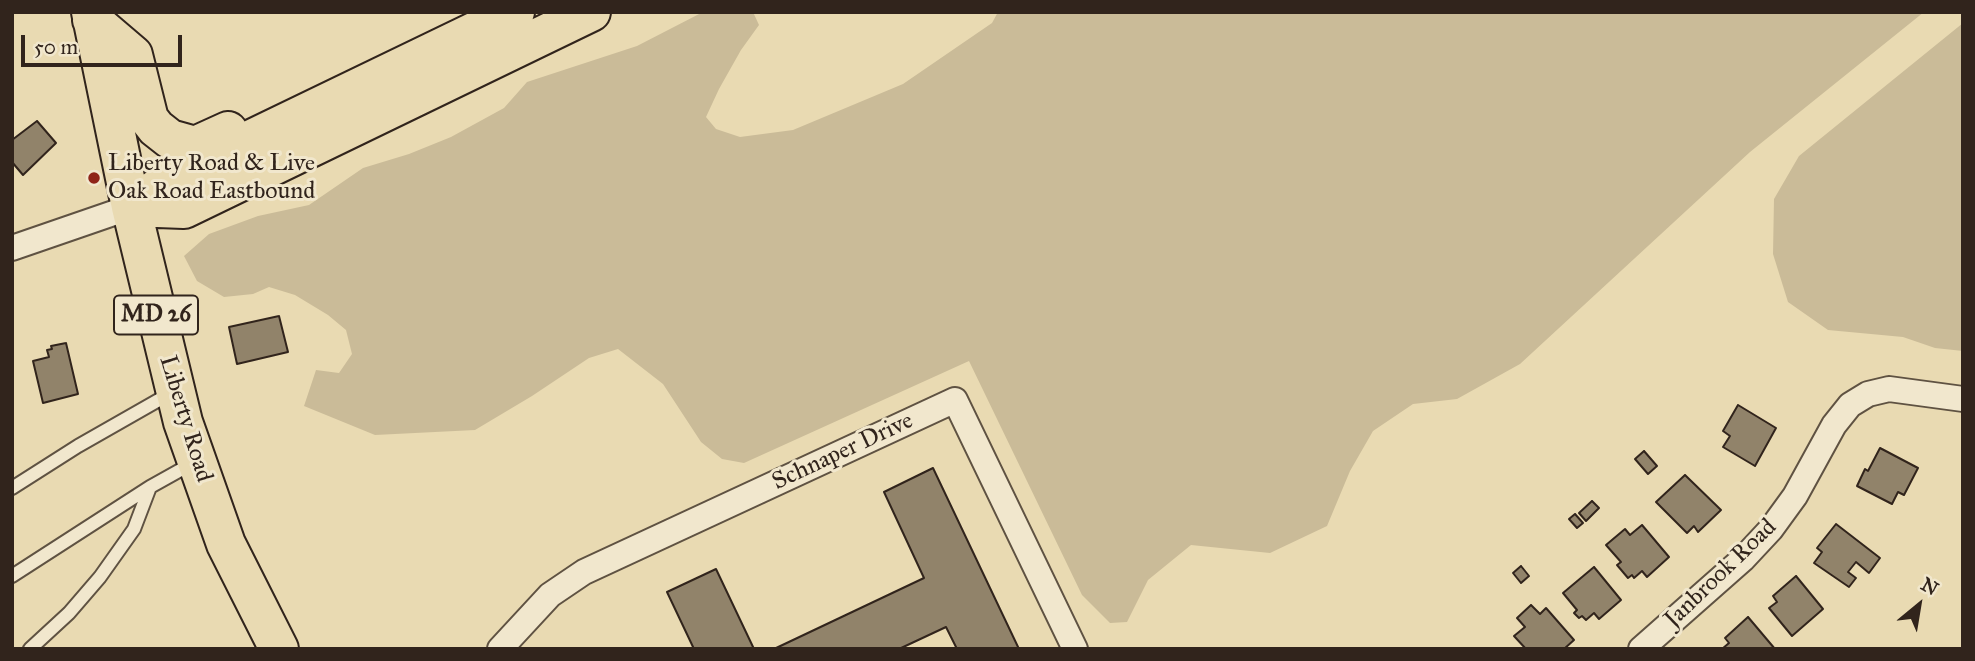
<!DOCTYPE html>
<style>
body{margin:0}
#map{position:relative;width:1975px;height:661px;overflow:hidden;background:#e9dab2;font-family:"IM FELL Great Primer",serif}
canvas{display:block}
.frame{position:absolute;inset:0;border:14px solid #31241c;pointer-events:none}
.north{position:absolute;left:1884px;top:570px;width:70px;height:70px;-webkit-text-stroke:5px #f1e7cd;paint-order:stroke;rotate:30deg;font-size:19px;font-weight:700;line-height:28px;text-align:center;color:#31241c}
.north::after{content:'';display:block;margin:auto;width:24px;height:32px;background:#31241c;clip-path:polygon(50% 0,100% 100%,50% 72%,0 100%)}
.scale{position:absolute;left:21px;top:35px;width:161px;height:32px;box-sizing:border-box;border:4px solid #31241c;border-top:0;padding-left:9px;font-size:21px;line-height:24px;white-space:nowrap;color:#31241c;-webkit-text-stroke:5px #f1e7cd;paint-order:stroke}
</style>
<div id="map">
<canvas width="1975" height="661"></canvas>
<div class="frame"></div>
<div class="north">N</div>
<div class="scale">50 m</div>
</div>
<script>
const c = document.querySelector('canvas').getContext('2d');
c.lineJoin = 'round';
function fillPath(path, color) { c.fillStyle = color; c.fill(path, 'evenodd'); }
const toPath = rows => new Path2D(rows.map(r => 'M' + r).join(''));
function trace(path, color, width, dash) { c.strokeStyle = color; c.lineWidth = width; c.lineCap = dash ? 'butt' : 'round'; c.setLineDash(dash || []); c.stroke(path); }
function write(font, color, halo, rows, align = 'center') {
  c.font = font + ' "IM FELL Great Primer",serif'; c.lineWidth = 6; c.setLineDash([]); c.textBaseline = 'middle'; c.strokeStyle = halo; c.fillStyle = color; for (const [text, x, y, turn = 0] of rows) {
    c.save(); c.translate(x, y); c.rotate((+turn || 0) * Math.PI / 180); c.textAlign = isNaN(turn) ? turn : align; if (halo) c.strokeText(text, 0, 0); c.fillText(text, 0, 0); c.restore();
  }
}
fillPath(toPath([
 [703,12,753,12,759,25,741,50,719,89,706,117,716,129,740,137,793,130,903,84,992,23,998,12,1924,12,1750,152,1520,364,1457,399,1413,404,1373,431,1350,471,1327,526,1270,553,1191,545,1148,580,1127,622,1110,623,1082,595,969,361,744,463,722,459,701,442,663,384,618,349,589,358,532,396,475,430,375,435,304,406,316,370,339,373,352,354,346,330,328,315,295,295,269,287,253,294,224,297,197,281,184,256,209,234,258,216,309,205,363,168,409,154,451,137,504,108,527,82,637,46],
 [1963,23,1963,351,1935,348,1903,337,1828,330,1788,302,1773,254,1774,199,1799,156]
]), '#cabb98');
const building = toPath([
 [37,121,56,143,23,175,12,162,12,140,37,121],
 [279,316,288,352,237,364,229,327,279,316],
 [66,343,78,394,43,403,33,361,49,357,47,350,52,349,51,346,66,343],
 [1738,405,1776,428,1755,466,1723,447,1730,436,1723,431,1738,405],
 [1880,448,1918,468,1904,495,1898,492,1892,504,1857,486,1865,469,1868,471,1880,448],
 [1644,451,1657,466,1648,474,1635,459,1644,451],
 [933,468,1019,649,957,649,946,627,899,649,774,649,924,578,884,492,933,468],
 [1685,475,1721,510,1698,532,1694,526,1687,533,1656,502,1685,475],
 [1592,501,1599,508,1586,521,1579,513,1592,501],
 [1575,514,1583,523,1577,528,1569,519,1575,514],
 [1836,524,1880,558,1869,573,1856,562,1848,572,1856,578,1849,587,1814,563,1822,552,1817,548,1836,524],
 [1642,525,1669,557,1647,577,1642,571,1634,578,1632,575,1628,578,1617,565,1621,562,1606,545,1625,529,1630,535,1642,525],
 [1521,566,1529,576,1521,583,1513,573,1521,566],
 [1594,567,1621,600,1599,619,1594,613,1586,620,1582,616,1579,618,1574,613,1577,610,1563,593,1594,567],
 [716,569,754,649,694,649,667,592,716,569],
 [1796,576,1823,609,1792,636,1769,608,1777,602,1773,596,1796,576],
 [1531,605,1540,614,1546,608,1574,640,1564,649,1526,649,1514,636,1525,627,1517,618,1531,605],
 [1748,617,1775,649,1722,649,1729,643,1725,638,1748,617]
]);
fillPath(building, '#91836a');
trace(building, '#31241c', 2);
const service = toPath([
 [12,488,78,446,171,393],
 [12,576,150,487,193,463],
 [30,649,69,613,100,577,134,529,150,487]
]);
const minor = toPath([
 [12,248,131,207],
 [500,649,550,595,584,572,955,400,1075,649],
 [1641,649,1743,559,1771,529,1795,496,1834,425,1850,405,1868,394,1889,389,1963,399]
]);
const primary = toPath([
 [91,12,131,207,183,422,226,544,279,649],
 [92,20,133,55,149,119,156,128,170,139,195,146,228,131],
 [131,207,184,209,591,12],
 [131,207,173,177,515,12]
]);
trace(service, '#5f5242', 16);
trace(minor, '#5f5242', 28);
trace(primary, '#31241c', 42);
trace(service, '#f1e7cd', 12);
trace(minor, '#f1e7cd', 24);
trace(primary, '#e9dab2', 38);
for (const [x, y, r, color] of [
 [94,178,7,"#8f2418"]
]) { const dot = new Path2D(); dot.arc(x, y, r, 0, 2 * Math.PI); c.fillStyle = color; c.fill(dot); trace(dot, '#f1e7cd', 2.5); }
for (const [x, y, w] of [
 [156,315,84]
]) { const box = new Path2D(); box.roundRect(x - w / 2, y - 19.5, w, 39, 5); c.fillStyle = '#f1e7cd'; c.fill(box); trace(box, '#31241c', 2); }
write('bold 23px', '#31241c', null, [
 ["MD 26",156,315]
]);
write('24px', '#31241c', '#f1e7cd', [
 ["Liberty Road & Live",108,164],
 ["Oak Road Eastbound",108,192]
], 'left');
write('24px', '#31241c', '#f1e7cd', [
 ["Liberty Road",185,419,73],
 ["Schnaper Drive",843,452,-25],
 ["Janbrook Road",1721,574,-44]
]);
</script>
